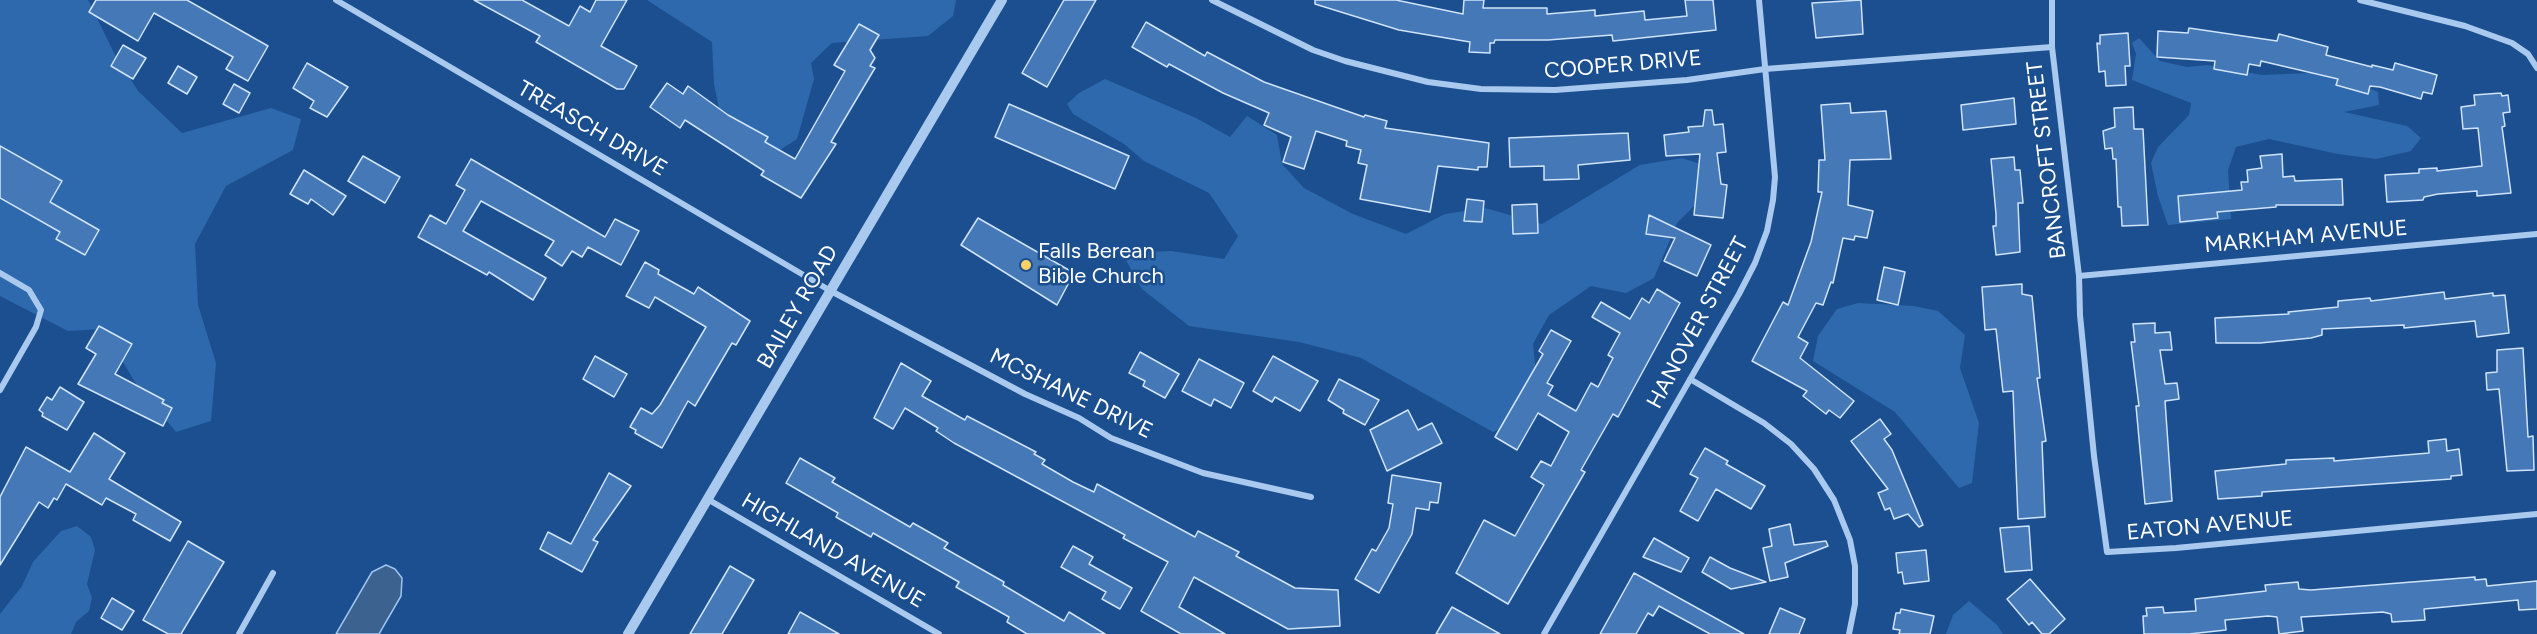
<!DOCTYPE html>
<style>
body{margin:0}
canvas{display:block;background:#1b4f8f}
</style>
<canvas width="2537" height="634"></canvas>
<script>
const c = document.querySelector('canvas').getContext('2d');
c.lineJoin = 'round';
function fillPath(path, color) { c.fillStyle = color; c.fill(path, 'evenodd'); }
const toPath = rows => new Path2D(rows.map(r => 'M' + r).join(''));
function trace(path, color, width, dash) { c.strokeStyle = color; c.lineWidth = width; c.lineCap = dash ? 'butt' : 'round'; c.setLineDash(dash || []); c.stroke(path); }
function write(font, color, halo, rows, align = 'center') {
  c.font = font + ' Figtree,sans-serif'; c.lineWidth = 5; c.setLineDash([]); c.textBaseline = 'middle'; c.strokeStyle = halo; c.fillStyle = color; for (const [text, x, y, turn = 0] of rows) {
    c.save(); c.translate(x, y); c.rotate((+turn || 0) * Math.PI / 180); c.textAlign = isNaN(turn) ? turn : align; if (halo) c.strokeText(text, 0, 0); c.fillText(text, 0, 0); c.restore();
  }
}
fillPath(toPath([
 [0,0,88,0,114,53,138,91,182,133,271,108,301,119,293,150,226,186,195,244,198,305,216,363,211,421,176,432,135,382,103,329,68,331,0,296],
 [647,0,956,0,953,16,928,36,832,43,811,63,814,79,797,139,772,155,721,118,714,84,712,42],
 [2139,38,2160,61,2187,67,2207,65,2262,75,2332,72,2378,92,2379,105,2344,112,2407,126,2421,138,2411,151,2376,159,2338,154,2269,139,2236,147,2228,170,2231,219,2168,225,2158,196,2151,163,2158,147,2189,115,2191,103,2132,80,2136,54,2132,43],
 [1105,79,1196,118,1230,137,1247,116,1277,135,1282,164,1304,188,1353,214,1406,234,1445,214,1485,208,1542,224,1640,165,1682,158,1703,165,1716,184,1677,223,1654,278,1626,293,1591,286,1549,315,1533,344,1537,383,1530,415,1493,432,1361,358,1299,342,1189,326,1142,289,1122,253,1171,251,1224,259,1238,236,1209,193,1144,161,1124,144,1073,114,1067,104,1079,93],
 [1858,303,1914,306,1938,311,1965,335,1960,368,1979,423,1972,483,1959,488,1895,412,1813,361,1818,336,1837,309],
 [77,526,91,537,95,550,87,584,92,598,89,611,76,622,71,634,0,634,0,614,22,586,33,562,61,531],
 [1969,601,1997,625,2003,634,1946,634,1953,615]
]), '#2e69ad');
const water = toPath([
 [386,565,395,569,402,578,401,596,379,634,336,634,372,572,386,565]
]);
fillPath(water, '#3c6290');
trace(water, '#9cc4f0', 1.5);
const building = toPath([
 [96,0,187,0,268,46,248,81,226,69,233,57,154,13,138,41,89,12,96,0],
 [474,0,522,0,569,26,580,6,590,12,596,0,627,0,601,46,637,66,624,89,617,89,536,42,540,36,474,0],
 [1064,0,1096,0,1047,87,1022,73,1064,0],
 [1315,0,1396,0,1463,14,1464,0,1484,0,1483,8,1547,8,1547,14,1595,10,1595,16,1644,11,1645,20,1687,16,1685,0,1713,0,1716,30,1613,41,1612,35,1548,40,1495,40,1494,43,1490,43,1490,53,1469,52,1470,42,1399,30,1315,4,1315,0],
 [1861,0,1863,34,1816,38,1812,3,1861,0],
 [1146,22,1205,56,1207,52,1264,82,1364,117,1365,115,1387,121,1385,128,1489,143,1487,167,1478,167,1478,170,1438,166,1430,212,1360,199,1367,165,1358,163,1361,150,1346,146,1347,141,1316,131,1304,169,1283,162,1291,137,1264,125,1269,113,1223,93,1169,64,1167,67,1132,47,1146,22],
 [859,24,879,35,870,50,875,58,870,66,875,68,831,142,836,144,801,198,761,175,764,171,685,120,680,128,650,107,667,83,683,94,688,86,728,115,768,137,765,142,795,159,845,71,834,65,859,24],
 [2189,28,2277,41,2279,34,2328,47,2326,55,2372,67,2372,65,2393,70,2395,63,2437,75,2432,94,2423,92,2421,99,2380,87,2370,86,2368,94,2336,85,2338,79,2261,61,2260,66,2249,64,2247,75,2214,69,2215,61,2157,57,2158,31,2188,33,2189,28],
 [2128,33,2130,66,2125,66,2126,85,2106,86,2105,71,2099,72,2097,43,2100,44,2100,35,2128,33],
 [123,45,146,58,133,79,111,66,123,45],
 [307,63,348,87,327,117,310,108,314,101,293,88,307,63],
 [178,66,197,77,187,94,168,83,178,66],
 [234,84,250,93,239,113,223,104,234,84],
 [2501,93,2502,96,2508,95,2510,112,2503,113,2505,126,2502,127,2511,193,2477,196,2477,191,2438,194,2424,197,2423,200,2387,202,2385,175,2419,173,2419,169,2437,168,2437,171,2482,166,2478,128,2463,129,2461,107,2475,105,2474,95,2501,93],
 [2014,98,2016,124,1963,130,1961,105,2014,98],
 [1850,103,1851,113,1886,111,1891,159,1850,160,1848,205,1873,211,1867,238,1855,236,1854,240,1843,238,1833,283,1831,282,1823,305,1816,303,1798,337,1808,343,1800,358,1854,401,1840,418,1829,410,1826,414,1803,396,1807,391,1752,361,1783,302,1788,305,1811,242,1822,192,1818,192,1819,160,1825,160,1821,105,1850,103],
 [1009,104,1129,156,1115,189,995,137,1009,104],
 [2133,107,2134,129,2143,129,2148,225,2122,226,2121,207,2118,207,2116,159,2113,159,2112,148,2105,149,2103,131,2115,127,2114,108,2133,107],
 [1705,110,1712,110,1714,125,1723,124,1726,152,1717,153,1721,184,1727,185,1723,218,1694,215,1700,154,1666,156,1664,135,1689,132,1688,127,1703,126,1705,110],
 [1628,133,1630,160,1578,165,1579,179,1544,180,1544,166,1510,167,1509,138,1628,133],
 [0,146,62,181,50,202,99,230,85,255,56,239,60,232,0,198,0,146],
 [2282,154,2283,177,2294,176,2295,181,2342,179,2343,205,2276,205,2276,207,2217,212,2218,218,2180,222,2178,196,2242,190,2241,182,2248,182,2247,170,2262,168,2260,156,2282,154],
 [363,156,400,177,385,203,348,181,363,156],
 [2014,157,2015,170,2020,170,2023,203,2018,203,2020,252,1996,255,1993,226,1996,226,1996,214,1991,159,2014,157],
 [471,159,605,237,615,219,639,231,621,265,588,247,582,257,572,251,562,266,545,255,554,241,481,201,463,231,546,278,533,300,489,272,487,275,418,237,430,215,446,224,465,190,456,185,471,159],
 [304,170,346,196,333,215,311,199,308,204,290,194,304,170],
 [1467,199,1484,201,1482,222,1464,221,1467,199],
 [1537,204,1538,233,1513,234,1512,205,1537,204],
 [1649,215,1711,245,1697,276,1664,261,1675,238,1646,234,1649,215],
 [978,218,1074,273,1057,305,961,245,978,218],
 [645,262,659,270,658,274,694,294,698,287,750,321,736,345,732,343,695,406,688,401,662,448,635,433,636,430,630,427,641,408,652,414,660,405,706,327,655,297,649,308,626,296,645,262],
 [1884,267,1905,272,1898,305,1877,300,1884,267],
 [2022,284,2022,294,2032,296,2040,378,2037,378,2046,441,2042,442,2045,517,2018,519,2013,391,2003,392,1996,329,1985,330,1982,287,2022,284],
 [1657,289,1680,303,1618,417,1613,414,1581,470,1585,472,1508,604,1456,573,1484,520,1515,536,1544,485,1531,477,1541,461,1551,466,1569,432,1538,413,1517,450,1495,437,1543,354,1539,351,1551,330,1571,341,1547,383,1553,386,1548,395,1576,411,1591,383,1598,387,1613,358,1608,355,1620,333,1592,317,1601,302,1630,319,1642,298,1649,303,1657,289],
 [2444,292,2445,299,2493,293,2493,296,2505,295,2509,333,2477,337,2475,321,2404,328,2404,325,2322,329,2322,335,2311,338,2260,343,2216,343,2215,318,2289,314,2288,312,2338,307,2338,301,2370,298,2371,301,2444,292],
 [2155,323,2155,333,2170,332,2172,350,2160,350,2165,384,2177,383,2179,399,2165,401,2172,501,2145,504,2136,406,2139,406,2131,342,2135,342,2133,324,2155,323],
 [99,326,132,344,115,374,164,400,162,403,172,408,163,426,78,384,96,354,86,348,99,326],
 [2523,348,2528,437,2533,436,2534,470,2507,471,2499,389,2487,390,2486,373,2497,372,2497,350,2523,348],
 [1140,352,1179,374,1165,398,1143,386,1145,381,1129,373,1140,352],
 [595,356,627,374,614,397,583,379,595,356],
 [1273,356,1318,381,1300,411,1275,397,1272,402,1253,391,1273,356],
 [1199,359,1244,383,1231,408,1214,399,1211,406,1182,391,1199,359],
 [901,363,931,381,922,396,965,420,967,416,1036,452,1034,454,1045,460,1042,464,1073,482,1094,492,1097,484,1195,537,1198,531,1239,552,1236,556,1295,588,1338,590,1340,626,1288,629,1194,577,1179,607,1225,634,1181,634,1141,611,1168,562,1123,538,1125,535,954,443,936,431,938,428,905,408,893,429,874,418,901,363],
 [1339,379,1379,400,1365,425,1343,413,1344,410,1328,400,1339,379],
 [60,387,84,402,67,430,42,416,43,413,39,410,47,397,52,400,60,387],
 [1408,410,1418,430,1432,423,1442,443,1387,471,1370,430,1408,410],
 [1880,419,1891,434,1884,439,1892,450,1923,525,1919,527,1908,514,1894,519,1890,508,1885,510,1878,493,1888,489,1851,441,1880,419],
 [94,433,125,453,109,479,181,522,170,541,133,520,136,514,106,498,102,505,66,484,57,500,54,498,48,508,39,502,0,565,0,497,26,447,70,472,94,433],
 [2446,439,2447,451,2459,449,2462,475,2451,476,2451,479,2262,492,2262,496,2218,499,2215,471,2286,464,2286,460,2334,458,2334,461,2429,453,2428,441,2446,439],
 [1705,448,1728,461,1726,464,1765,486,1751,509,1716,489,1698,521,1680,511,1698,478,1690,474,1705,448],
 [800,458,835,478,832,482,910,527,913,523,948,543,944,548,1004,582,1003,585,1064,621,1069,612,1105,634,1027,634,1007,622,1009,617,956,587,959,582,873,533,871,537,836,517,838,513,786,483,800,458],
 [609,473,631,486,593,540,598,542,582,572,540,549,548,532,571,544,609,473],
 [1392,475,1441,483,1438,503,1430,502,1429,510,1416,508,1412,534,1379,593,1355,579,1372,549,1376,551,1389,528,1393,504,1388,503,1392,475],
 [1790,524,1794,545,1826,541,1828,546,1785,563,1788,577,1770,581,1763,548,1772,546,1769,529,1790,524],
 [2029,526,2032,570,2005,572,2000,528,2029,526],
 [1654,538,1689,558,1681,572,1643,557,1654,538],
 [188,541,224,562,181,634,168,634,143,620,188,541],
 [1073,546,1093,557,1089,564,1132,588,1120,609,1102,599,1106,592,1061,567,1073,546],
 [1926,550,1929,581,1904,584,1902,572,1898,573,1896,553,1926,550],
 [1710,557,1730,568,1766,582,1731,589,1702,572,1710,557],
 [730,566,754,580,722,634,690,634,730,566],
 [1634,573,1744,634,1710,634,1659,606,1653,616,1648,613,1636,634,1600,634,1634,573],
 [2475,577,2475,580,2486,579,2487,586,2537,581,2537,609,2519,610,2518,600,2424,609,2425,620,2392,622,2391,614,2383,612,2301,617,2303,631,2279,634,2277,617,2268,616,2225,620,2226,630,2189,634,2144,634,2143,616,2147,616,2146,608,2163,607,2164,613,2196,611,2195,599,2266,591,2265,585,2298,582,2299,589,2311,590,2475,577],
 [2030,579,2065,619,2049,634,2042,634,2032,622,2029,625,2007,599,2030,579],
 [112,598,134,611,122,630,101,618,112,598],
 [1452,607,1500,634,1436,634,1452,607],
 [1780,608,1805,619,1799,634,1769,634,1780,608],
 [1901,609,1934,616,1930,634,1899,634,1900,630,1893,629,1896,613,1900,613,1901,609],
 [800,612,839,634,788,634,800,612]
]);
fillPath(building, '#4478b7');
trace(building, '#cfe3fa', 1.5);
trace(toPath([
 [336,0,829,290,1025,394,1079,418,1111,438,1203,473,1311,497],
 [1212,0,1313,50,1345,61,1428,82,1481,89,1555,90,1687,80,1765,69,2052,47],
 [2052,0,2052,47,2079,276,2080,315,2094,456,2107,552,2176,548,2537,514],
 [2360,0,2465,26,2512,43,2528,54,2537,68],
 [0,273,29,290,41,310,36,327,0,390],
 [2079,276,2537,234],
 [1690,379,1764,423,1791,444,1814,469,1834,500,1850,540,1855,566,1855,604,1849,634],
 [709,500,939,634],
 [239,634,273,573],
 [1544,634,1739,294,1755,263,1767,231,1773,200,1775,177,1759,0]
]), '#a9c9ee', 6);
trace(toPath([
 [628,634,1002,0]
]), '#a9c9ee', 10);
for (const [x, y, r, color] of [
 [1026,265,6,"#ffd166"]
]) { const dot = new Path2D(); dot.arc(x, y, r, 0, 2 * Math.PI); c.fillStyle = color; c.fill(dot); trace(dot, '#1b4f8f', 2); }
write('22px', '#fff', '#1b4f8f', [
 ["COOPER DRIVE",1623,65,-5],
 ["TREASCH DRIVE",592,129,30],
 ["BANCROFT STREET",2047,160,-97],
 ["MARKHAM AVENUE",2306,237,-5],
 ["BAILEY ROAD",798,307,-60],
 ["HANOVER STREET",1698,323,-62],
 ["MCSHANE DRIVE",1071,394,26],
 ["EATON AVENUE",2210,526,-5],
 ["HIGHLAND AVENUE",833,551,30]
]);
write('22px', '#fff', '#1b4f8f', [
 ["Falls Berean",1038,252],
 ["Bible Church",1038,277]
], 'left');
</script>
